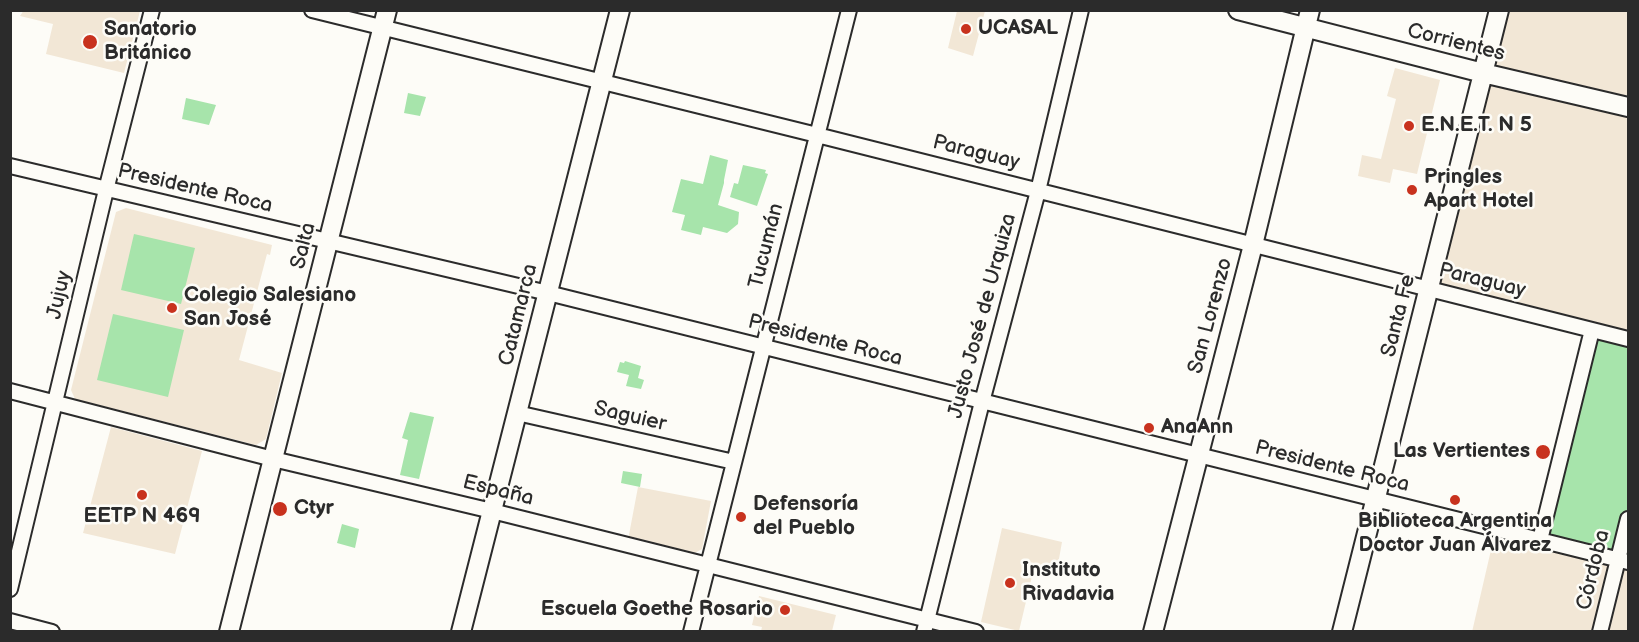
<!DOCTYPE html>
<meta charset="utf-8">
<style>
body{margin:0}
#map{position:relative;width:1639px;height:642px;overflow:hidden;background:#fdfcf7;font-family:"Balsamiq Sans",sans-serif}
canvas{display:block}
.frame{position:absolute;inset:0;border:12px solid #2b2b2b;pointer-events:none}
</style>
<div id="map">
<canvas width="1639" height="642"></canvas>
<div class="frame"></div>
</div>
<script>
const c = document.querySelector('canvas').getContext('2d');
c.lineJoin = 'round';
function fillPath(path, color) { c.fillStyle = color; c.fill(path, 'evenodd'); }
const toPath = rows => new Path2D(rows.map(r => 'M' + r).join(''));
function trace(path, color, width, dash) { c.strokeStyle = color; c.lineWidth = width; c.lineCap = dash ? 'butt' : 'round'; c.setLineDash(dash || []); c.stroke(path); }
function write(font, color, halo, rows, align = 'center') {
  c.font = font + ' "Balsamiq Sans",sans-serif'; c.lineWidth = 5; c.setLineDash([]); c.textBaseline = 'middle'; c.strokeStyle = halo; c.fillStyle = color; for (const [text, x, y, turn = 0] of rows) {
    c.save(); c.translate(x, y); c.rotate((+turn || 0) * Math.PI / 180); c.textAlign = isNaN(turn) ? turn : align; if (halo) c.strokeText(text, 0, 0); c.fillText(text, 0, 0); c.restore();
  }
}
fillPath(toPath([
 [24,10,140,11,124,73,46,54,53,24,20,16],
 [957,11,985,11,973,56,948,48],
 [1499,11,1628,11,1628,339,1429,289],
 [1395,68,1440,80,1417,174,1393,169,1390,183,1358,176,1362,155,1381,159,1396,99,1387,96],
 [126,208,272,245,270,255,267,254,239,360,282,373,266,439,256,445,75,399,71,390,116,212],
 [111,427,202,451,175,554,83,533],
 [638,487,711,501,702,549,695,553,628,540],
 [1002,528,1062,542,1057,570,1034,568,1019,631,981,622],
 [1494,537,1628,556,1628,631,1472,632],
 [759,596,836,615,832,631,761,631,762,627,752,625]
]), '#f2e7d6');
fillPath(toPath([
 [408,93,426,97,420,116,404,113],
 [186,98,216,105,209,125,182,119],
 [710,155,728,160,724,180,724,183,718,205,739,212,738,224,727,233,703,227,701,235,681,230,685,215,672,212,681,179,703,184],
 [743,165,766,170,765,173,768,174,757,206,730,197,734,183,738,184],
 [134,234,195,248,181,304,121,290],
 [113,314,184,330,168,397,97,380],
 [1592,330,1628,339,1628,519,1618,559,1540,540],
 [625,361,641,366,638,378,644,380,641,389,626,386,629,375,617,372,620,362,624,363],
 [410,412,434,417,419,479,400,475,408,440,402,438],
 [623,471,642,474,640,487,621,483],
 [342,524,359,529,355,548,337,543]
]), '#a7e4ab');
const minor = toPath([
 [312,10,817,135,1628,339],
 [10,166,548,293,1628,562],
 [10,391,273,459,492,511,976,632],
 [517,413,734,462],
 [1540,540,1592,330],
 [10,589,106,190,152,10],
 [10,621,52,632],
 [691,632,849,10],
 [924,632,982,402,1038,191,1081,10],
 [1600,632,1628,519]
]);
const secondary = toPath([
 [1238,10,1483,73,1628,107],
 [229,632,387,10],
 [461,632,620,10],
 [1153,632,1253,245,1310,10],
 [1342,632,1499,10]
]);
trace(minor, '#2b2b2b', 18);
trace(secondary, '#2b2b2b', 22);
trace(minor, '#fdfcf7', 14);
trace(secondary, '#fdfcf7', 18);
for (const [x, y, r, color] of [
 [966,29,6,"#c8321e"],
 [90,42,8,"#c8321e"],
 [1409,126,6,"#c8321e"],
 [1412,190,6,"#c8321e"],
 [172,308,6,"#c8321e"],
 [1149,428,6,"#c8321e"],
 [1543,452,8,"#c8321e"],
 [142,495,6,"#c8321e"],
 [1455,500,6,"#c8321e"],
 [280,509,8,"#c8321e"],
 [741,517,6,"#c8321e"],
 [1010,583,6,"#c8321e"],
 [785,610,6,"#c8321e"]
]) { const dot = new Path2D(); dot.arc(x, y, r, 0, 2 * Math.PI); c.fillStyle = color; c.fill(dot); trace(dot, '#fdfcf7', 2); }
write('bold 21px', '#2b2b2b', '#fdfcf7', [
 ["UCASAL",978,29],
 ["Sanatorio",104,30],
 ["Británico",104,54],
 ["E.N.E.T. N 5",1421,126],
 ["Pringles",1424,178],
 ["Apart Hotel",1424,202],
 ["Colegio Salesiano",184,296],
 ["San José",184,320],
 ["AnaAnn",1161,428],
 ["Las Vertientes",1530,452,"right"],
 ["Defensoría",753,505],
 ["del Pueblo",753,529],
 ["Ctyr",294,509],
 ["EETP N 469",142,517,"center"],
 ["Biblioteca Argentina",1455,522,"center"],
 ["Doctor Juan Álvarez",1455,546,"center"],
 ["Instituto",1022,571],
 ["Rivadavia",1022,595],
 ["Escuela Goethe Rosario",773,610,"right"]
], 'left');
write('21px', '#2b2b2b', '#fdfcf7', [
 ["Corrientes",1456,43,14],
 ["Paraguay",976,153,14],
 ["Presidente Roca",195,189,13],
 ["Salta",304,246,-76],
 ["Tucumán",767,246,-76],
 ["Paraguay",1482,281,14],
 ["Jujuy",60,295,-77],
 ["Catamarca",519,315,-76],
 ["Justo José de Urquiza",983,316,-75],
 ["San Lorenzo",1211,316,-75],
 ["Santa Fe",1399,316,-76],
 ["Presidente Roca",825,341,14],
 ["Saguier",630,417,13],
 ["Presidente Roca",1332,467,14],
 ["España",498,491,14],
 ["Córdoba",1594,570,-76]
]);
</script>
